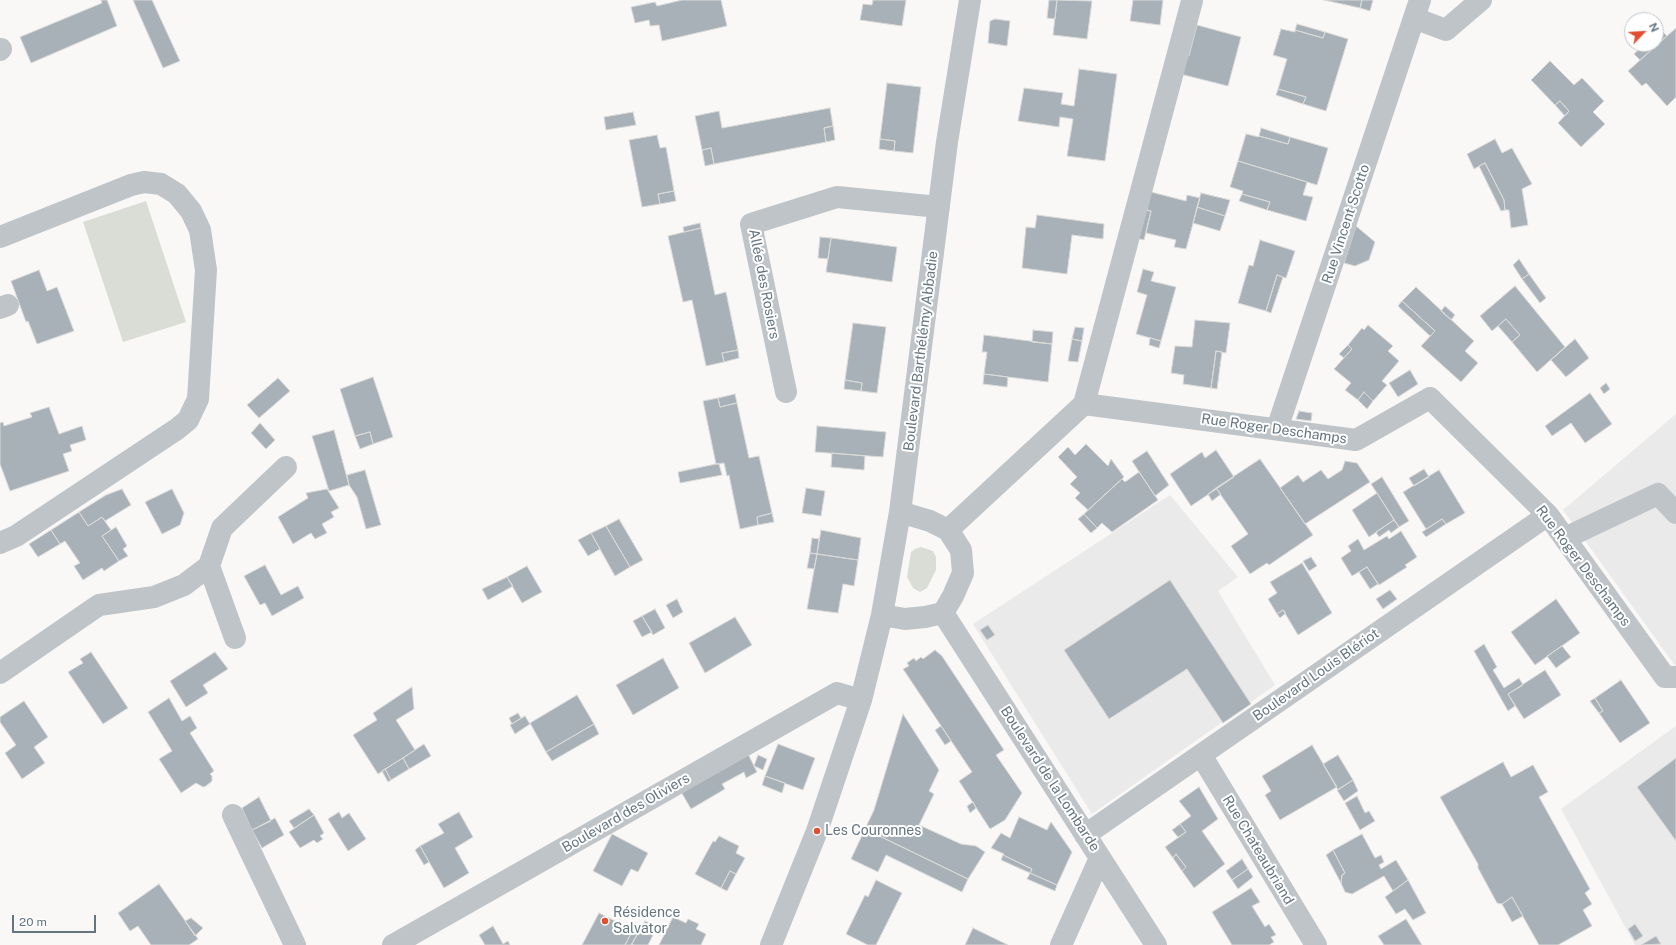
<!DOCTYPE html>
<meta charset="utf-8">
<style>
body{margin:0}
#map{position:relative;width:1676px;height:945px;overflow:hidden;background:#f9f8f6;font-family:"Public Sans",sans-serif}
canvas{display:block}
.north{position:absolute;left:1624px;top:12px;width:40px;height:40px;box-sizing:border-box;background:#fff;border:1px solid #c1c8cc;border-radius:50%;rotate:65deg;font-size:11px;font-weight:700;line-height:16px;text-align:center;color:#647580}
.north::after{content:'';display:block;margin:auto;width:14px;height:18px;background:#e0502f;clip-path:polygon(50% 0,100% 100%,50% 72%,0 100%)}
.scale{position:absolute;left:12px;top:915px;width:84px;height:18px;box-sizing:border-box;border:2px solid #647580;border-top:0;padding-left:5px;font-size:12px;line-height:14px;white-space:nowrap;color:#647580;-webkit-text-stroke:3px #fff;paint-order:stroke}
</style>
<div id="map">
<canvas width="1676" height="945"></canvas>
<div class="north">N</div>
<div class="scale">20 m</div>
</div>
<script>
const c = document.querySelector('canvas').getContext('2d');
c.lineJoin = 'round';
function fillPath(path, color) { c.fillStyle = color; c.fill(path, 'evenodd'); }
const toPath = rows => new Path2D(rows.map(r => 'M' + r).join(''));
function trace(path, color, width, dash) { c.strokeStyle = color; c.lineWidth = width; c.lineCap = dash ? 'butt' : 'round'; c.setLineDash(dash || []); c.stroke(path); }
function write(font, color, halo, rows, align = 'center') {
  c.font = font + ' "Public Sans",sans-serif'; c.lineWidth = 4; c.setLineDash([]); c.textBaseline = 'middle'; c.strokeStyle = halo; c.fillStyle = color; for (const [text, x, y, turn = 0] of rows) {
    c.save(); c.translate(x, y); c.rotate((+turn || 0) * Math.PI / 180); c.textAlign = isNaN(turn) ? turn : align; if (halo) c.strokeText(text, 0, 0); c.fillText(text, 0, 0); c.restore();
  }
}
fillPath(toPath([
 [1676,414,1676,667,1563,510],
 [1170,495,1238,577,1218,591,1275,685,1092,814,973,624],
 [1676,726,1676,945,1635,945,1561,809]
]), '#e9eae9');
fillPath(toPath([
 [146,201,186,322,123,342,83,222],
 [921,547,933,551,936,557,936,570,927,588,920,592,913,588,907,577,911,552,915,549]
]), '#d9ddd5');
const building = toPath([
 [101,0,107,0,117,26,31,63,20,37,102,3,101,0],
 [133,0,152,0,180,61,163,68,133,0],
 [682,0,721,0,727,26,662,41,659,25,650,26,649,20,635,23,631,7,655,2,657,6,682,0],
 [873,0,906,0,902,26,860,20,863,4,872,5,873,0],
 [1049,0,1057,0,1055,19,1047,18,1049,0],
 [1057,0,1092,1,1087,39,1053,35,1057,0],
 [1133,0,1163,0,1160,25,1130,21,1133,0],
 [1324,0,1362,0,1360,8,1324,0],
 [1362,0,1373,0,1370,11,1360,8,1362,0],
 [995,19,1010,21,1007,46,988,43,990,21,995,19],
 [1297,24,1325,32,1323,38,1295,30,1297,24],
 [1197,25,1241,37,1228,86,1180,74,1184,55,1189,56,1197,25],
 [1676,28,1676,97,1667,106,1646,83,1642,86,1628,71,1676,28],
 [1281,29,1295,32,1295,30,1323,38,1325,32,1348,39,1326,111,1303,104,1306,97,1278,89,1287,59,1273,55,1281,29],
 [1661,30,1667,36,1640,60,1634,54,1645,44,1656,44,1656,34,1661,30],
 [1550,61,1574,85,1582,78,1604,101,1593,112,1605,124,1581,147,1558,123,1569,111,1560,101,1555,105,1531,80,1550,61],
 [1079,69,1117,74,1105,161,1067,156,1073,119,1060,117,1059,127,1018,121,1024,88,1063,93,1061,104,1074,106,1079,69],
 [887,83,921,87,913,153,894,151,895,141,880,139,887,83],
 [1278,89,1306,97,1303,104,1276,95,1278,89],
 [1560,101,1569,111,1565,116,1555,105,1560,101],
 [830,108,833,126,824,128,826,142,714,164,711,148,702,150,695,116,719,111,722,128,830,108],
 [633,112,636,125,606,130,604,117,633,112],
 [833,126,835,140,826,142,824,128,833,126],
 [1261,128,1290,137,1288,144,1259,136,1261,128],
 [1246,134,1259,137,1259,136,1288,144,1290,137,1328,148,1317,185,1238,161,1246,134],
 [657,135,660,148,666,147,674,191,658,194,660,204,642,207,629,140,657,135],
 [880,139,895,141,894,151,879,149,880,139],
 [1495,139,1502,153,1512,148,1532,184,1522,189,1528,225,1511,228,1509,210,1505,210,1504,200,1485,163,1474,169,1467,154,1495,139],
 [711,148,714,164,705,166,702,150,711,148],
 [1238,161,1307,182,1303,195,1313,197,1306,221,1267,210,1270,202,1242,194,1243,191,1230,187,1238,161],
 [1485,163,1504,200,1505,210,1501,211,1479,166,1485,163],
 [674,191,676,201,660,204,658,194,674,191],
 [1151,192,1186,201,1187,195,1200,198,1186,249,1174,247,1176,240,1146,233,1151,211,1147,210,1151,192],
 [1201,193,1230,200,1225,216,1197,207,1201,193],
 [1242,194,1270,202,1267,210,1239,201,1242,194],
 [1197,207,1225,216,1220,231,1193,223,1197,207],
 [1142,210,1151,211,1144,240,1136,238,1142,210],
 [1037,215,1104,224,1103,239,1072,235,1067,274,1022,268,1026,227,1035,228,1037,215],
 [700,223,701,228,684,232,683,227,700,223],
 [1356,226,1375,242,1369,260,1355,266,1344,263,1356,226],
 [701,228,715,295,726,292,738,350,722,353,724,362,706,366,692,300,683,302,668,236,701,228],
 [820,237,831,238,828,259,818,258,820,237],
 [831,238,897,247,892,282,826,272,831,238],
 [1260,240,1295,251,1286,278,1277,275,1266,311,1238,303,1249,265,1253,266,1260,240],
 [1519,259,1529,274,1522,279,1513,265,1519,259],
 [1143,269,1154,272,1151,281,1176,287,1161,341,1136,334,1147,295,1137,292,1143,269],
 [39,270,47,291,57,287,74,331,37,344,28,321,26,322,11,281,39,270],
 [1529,274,1546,298,1540,303,1522,279,1529,274],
 [1277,275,1283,277,1271,313,1266,311,1277,275],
 [1515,286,1565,347,1537,372,1512,342,1520,335,1506,319,1492,331,1480,316,1515,286],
 [1416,287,1474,341,1465,351,1478,363,1461,382,1421,346,1435,331,1402,301,1416,287],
 [1402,301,1435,331,1430,336,1398,306,1402,301],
 [1445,306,1455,315,1451,320,1441,311,1445,306],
 [1506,319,1520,335,1512,342,1498,326,1506,319],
 [1195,320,1230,323,1226,353,1216,351,1211,388,1183,384,1184,375,1171,373,1175,346,1192,347,1195,320],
 [853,323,886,327,877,393,861,391,862,383,845,380,853,323],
 [1368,325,1393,346,1388,351,1399,361,1382,381,1387,385,1373,401,1364,392,1358,400,1345,390,1351,383,1334,369,1352,349,1348,345,1362,328,1364,330,1368,325],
 [1075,327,1084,328,1082,341,1072,339,1075,327],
 [1033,330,1053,332,1052,344,1032,342,1033,330],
 [984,335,1052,344,1048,382,984,374,987,352,982,352,984,335],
 [1150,338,1161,341,1159,348,1149,345,1150,338],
 [1072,339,1082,341,1078,362,1068,361,1072,339],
 [1575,339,1589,358,1566,377,1551,360,1575,339],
 [1348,345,1352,349,1344,358,1339,354,1348,345],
 [738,350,739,358,724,362,722,353,738,350],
 [1216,351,1222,352,1217,389,1211,388,1216,351],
 [1410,370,1418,384,1398,397,1389,383,1410,370],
 [984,374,1008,377,1007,387,983,384,984,374],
 [373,377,393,437,373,444,370,432,355,436,340,389,373,377],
 [278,378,290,391,259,418,247,405,278,378],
 [845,380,862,383,861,391,844,389,845,380],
 [1606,383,1610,389,1604,394,1600,388,1606,383],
 [1364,392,1373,401,1367,409,1358,400,1364,392],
 [1590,393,1612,424,1585,443,1571,423,1552,436,1545,426,1590,393],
 [735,394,737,403,720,407,718,398,735,394],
 [718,398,720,407,737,403,749,458,759,456,772,513,757,517,758,525,740,529,729,475,727,476,724,463,716,464,703,401,718,398],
 [49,407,59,434,82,426,86,440,70,445,72,451,63,454,69,471,10,491,0,464,0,423,3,422,4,426,32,417,30,413,49,407],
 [1299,411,1312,413,1311,421,1296,419,1299,411],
 [260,423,275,440,266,449,251,433,260,423],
 [817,426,886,432,883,457,815,452,817,426],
 [334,430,349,485,329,491,312,436,334,430],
 [370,432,373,444,360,449,355,436,370,432],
 [1086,444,1108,466,1111,459,1124,477,1088,510,1075,498,1080,493,1070,484,1077,477,1058,457,1068,447,1075,455,1086,444],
 [1216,450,1234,477,1191,506,1170,474,1202,452,1205,458,1216,450],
 [1147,451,1169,485,1155,496,1132,461,1147,451],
 [832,453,865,456,864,470,831,467,832,453],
 [1260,459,1313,535,1269,565,1267,563,1250,574,1231,546,1248,534,1216,488,1260,459],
 [1345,461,1357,463,1370,482,1305,524,1280,488,1298,475,1303,482,1321,470,1328,479,1342,470,1345,461],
 [716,464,719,464,722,475,680,483,678,472,716,464],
 [1424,469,1429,477,1414,486,1409,478,1424,469],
 [365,470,381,525,366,529,357,497,349,485,347,475,365,470],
 [1439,470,1465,513,1446,524,1442,519,1426,529,1403,492,1439,470],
 [1139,472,1158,500,1112,532,1102,523,1097,528,1084,514,1122,479,1125,482,1139,472],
 [1382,477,1409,521,1399,527,1371,484,1382,477],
 [806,488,825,491,821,516,802,513,806,488],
 [1216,488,1221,494,1212,501,1208,494,1216,488],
 [122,489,131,505,105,521,102,517,88,526,79,512,106,495,122,489],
 [172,489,184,513,180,525,162,534,145,502,172,489],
 [327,489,339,508,331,512,334,517,322,524,327,533,315,539,311,533,293,544,278,517,308,498,306,493,327,489],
 [1377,493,1394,520,1369,537,1352,510,1377,493],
 [79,512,88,526,102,517,111,530,102,536,119,561,104,571,102,568,83,580,74,566,80,563,65,541,60,544,51,530,79,512],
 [772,513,774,522,758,525,757,517,772,513],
 [1084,514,1097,528,1091,533,1078,519,1084,514],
 [619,519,643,560,630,567,606,526,619,519],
 [1442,519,1446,524,1426,537,1422,532,1442,519],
 [1394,520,1399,527,1391,533,1389,530,1379,537,1376,532,1394,520],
 [606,526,630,567,615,576,591,533,606,526],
 [116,527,127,546,123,549,128,556,119,561,102,536,116,527],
 [51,530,60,544,38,557,29,544,51,530],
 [821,530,861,538,858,560,817,554,821,530],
 [1401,531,1417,557,1405,565,1407,567,1379,585,1367,567,1352,576,1341,558,1351,551,1348,546,1358,539,1364,550,1387,536,1389,539,1401,531],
 [591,533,600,549,588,556,578,540,591,533],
 [812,538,819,539,817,554,810,553,812,538],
 [810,553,817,554,814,569,807,568,810,553],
 [817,554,858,560,854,586,843,584,838,613,807,609,817,554],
 [1311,557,1317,566,1309,571,1303,561,1311,557],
 [1302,563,1332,613,1298,635,1283,610,1277,614,1268,599,1277,593,1270,582,1302,563],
 [265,565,281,595,298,586,304,598,272,616,265,603,260,605,244,576,265,565],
 [527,566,542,592,522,603,507,577,527,566],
 [1367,567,1378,584,1370,589,1359,572,1367,567],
 [507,577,513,586,488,600,482,589,507,577],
 [1170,580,1251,704,1223,723,1187,669,1109,719,1064,650,1170,580],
 [1390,590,1397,599,1383,609,1376,599,1390,590],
 [677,599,683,612,673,618,666,605,677,599],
 [1556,599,1580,633,1535,665,1511,632,1556,599],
 [655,609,665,628,653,635,642,616,655,609],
 [1283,610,1286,613,1280,618,1277,614,1283,610],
 [642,616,652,632,642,637,633,621,642,616],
 [735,617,752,645,705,673,689,643,735,617],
 [988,625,995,635,987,640,980,630,988,625],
 [1484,644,1497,667,1493,670,1504,688,1519,678,1523,685,1508,694,1515,706,1508,711,1474,651,1484,644],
 [1562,646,1571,657,1556,668,1547,656,1562,646],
 [935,650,942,656,1004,750,996,755,1022,793,1005,820,990,829,959,781,972,772,903,669,909,666,907,663,914,658,916,661,921,657,923,659,935,650],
 [91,652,128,708,103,724,68,672,83,663,80,659,91,652],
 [215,652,228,669,203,685,208,693,186,707,170,681,215,652],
 [663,658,679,688,633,715,616,685,663,658],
 [1545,670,1561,695,1524,719,1508,694,1545,670],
 [1621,680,1650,723,1620,743,1599,713,1603,711,1595,698,1621,680],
 [412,687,414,709,396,720,415,750,378,774,353,735,377,720,373,713,412,687],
 [577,695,594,724,546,752,530,723,577,695],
 [169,698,182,721,190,716,197,728,190,733,214,771,210,774,212,776,212,781,206,786,203,787,196,783,181,793,159,759,172,751,148,712,169,698],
 [1595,698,1603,711,1599,713,1590,701,1595,698],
 [24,701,48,737,34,747,45,763,22,779,5,753,16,745,0,722,0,717,24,701],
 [518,713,521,718,512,724,509,718,518,713],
 [903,714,939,770,929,791,934,794,919,825,961,844,976,846,985,852,968,879,865,829,874,810,903,714],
 [525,716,530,724,515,734,510,725,525,716],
 [594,724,599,734,552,761,546,752,594,724],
 [941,726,951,741,945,745,935,730,941,726],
 [424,744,431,756,409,769,403,758,424,744],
 [778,744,815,758,803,790,765,776,778,744],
 [1312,745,1337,787,1280,820,1265,795,1271,791,1262,776,1312,745],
 [747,752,757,772,746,778,744,772,722,784,725,789,691,809,680,790,747,752],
 [758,755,767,759,763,770,754,766,758,755],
 [1338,755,1353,780,1338,790,1323,764,1338,755],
 [403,758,409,769,391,780,385,769,403,758],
 [1676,758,1676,841,1637,787,1676,758],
 [1503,762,1511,777,1533,765,1548,792,1539,797,1590,889,1585,893,1592,904,1583,910,1592,926,1558,945,1539,945,1512,897,1502,904,1497,903,1478,868,1478,864,1440,797,1503,762],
 [385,769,391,780,388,782,382,771,385,769],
 [765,776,785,783,782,793,762,785,765,776],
 [1353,780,1358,791,1344,801,1337,790,1353,780],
 [1199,787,1218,819,1202,831,1225,864,1194,888,1182,871,1186,867,1176,854,1173,858,1165,847,1186,832,1180,824,1191,816,1179,801,1199,787],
 [1357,796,1365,813,1369,811,1375,821,1360,830,1345,803,1357,796],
 [259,797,271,821,252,830,242,808,259,797],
 [973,802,976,808,970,813,967,806,973,802],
 [309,809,314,815,294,828,289,821,309,809],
 [339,812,342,818,349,813,366,839,348,851,328,819,339,812],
 [459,812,473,837,455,848,469,873,444,888,420,846,444,833,438,824,459,812],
 [314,815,324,833,320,836,323,839,317,843,314,840,300,848,289,832,314,815],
 [1019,817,1047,830,1051,822,1072,852,1057,885,1030,873,1032,869,1003,855,1004,854,991,848,1001,833,1010,838,1019,817],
 [275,818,284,835,262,848,252,830,275,818],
 [1180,824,1186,832,1178,837,1172,830,1180,824],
 [865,829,968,879,962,892,886,855,878,872,851,859,865,829],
 [612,834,648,853,638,872,631,869,622,886,593,871,612,834],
 [1362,834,1375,858,1381,855,1384,862,1379,865,1381,869,1396,860,1408,880,1393,891,1384,876,1352,894,1345,892,1341,883,1342,875,1345,873,1333,850,1362,834],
 [719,836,739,846,736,853,745,858,736,874,730,871,721,888,695,874,713,841,715,842,719,836],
 [420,846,429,862,424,865,415,850,420,846],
 [1333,850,1345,873,1342,875,1341,883,1326,855,1333,850],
 [1176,854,1186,867,1182,871,1173,858,1176,854],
 [1003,855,1032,869,1030,873,1001,860,1003,855],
 [1242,859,1248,869,1232,880,1226,871,1242,859],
 [1248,869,1253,877,1238,889,1232,880,1248,869],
 [730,871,736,874,727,891,721,888,730,871],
 [1030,873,1057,885,1055,891,1027,879,1030,873],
 [876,880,902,893,876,945,868,945,846,934,865,895,868,897,876,880],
 [1408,880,1426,913,1413,920,1405,909,1396,914,1385,897,1408,880],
 [159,884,198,939,189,945,151,945,138,926,130,931,118,913,159,884],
 [1251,888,1260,902,1252,906,1265,927,1269,924,1276,935,1271,937,1274,942,1269,945,1232,945,1212,912,1251,888],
 [1512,897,1523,916,1512,922,1502,904,1512,897],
 [599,913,633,930,625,945,582,945,599,913],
 [673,917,686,923,688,919,699,924,696,929,706,934,701,945,659,945,673,917],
 [191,918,203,928,195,936,185,921,191,918],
 [1406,919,1422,945,1384,945,1378,936,1406,919],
 [645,921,657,927,648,945,634,945,632,944,645,921],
 [1635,924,1643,936,1635,941,1628,929,1635,924],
 [493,926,503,944,508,941,510,945,485,945,479,935,493,926],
 [973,928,1008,945,965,945,973,928],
 [633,930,638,933,631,945,625,945,633,930],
 [1656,936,1661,944,1641,945,1656,936]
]);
fillPath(building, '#a8b1b7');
trace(building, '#dadad8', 1);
trace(toPath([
 [1414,18,1446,30,1481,0],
 [0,50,1,49],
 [0,237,131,185,144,182,161,184,177,194,191,211,200,230,206,270,198,399,188,420,177,429,16,536,0,543],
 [0,308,8,305],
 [786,392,751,224,837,197,939,207],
 [1084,404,1192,1],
 [1277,429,1420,0],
 [948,530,1084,404,1356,440,1430,398,1548,515,1665,677,1676,677],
 [1565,538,1658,494,1676,513],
 [209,566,235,638],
 [943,613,1156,945],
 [882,615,905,619,925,617,943,613,953,596,963,573,961,550,948,530,930,521,900,512],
 [0,673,99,605,154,597,184,585,209,566,222,528,286,467],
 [1201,755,1316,945],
 [233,815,295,945],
 [1085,835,1548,515],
 [393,945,837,693,861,700],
 [771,945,817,831,861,700,882,615,900,512,947,142,970,0],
 [1061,945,1100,858]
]), '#bfc4c8', 22);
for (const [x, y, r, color] of [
 [817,831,4,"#e0502f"],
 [605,921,4,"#e0502f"]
]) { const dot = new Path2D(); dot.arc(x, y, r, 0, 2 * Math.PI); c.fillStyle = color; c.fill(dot); trace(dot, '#fff', 1.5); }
write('14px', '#647580', '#fff', [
 ["Rue Vincent Scotto",1346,224,-72],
 ["Allée des Rosiers",764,284,79],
 ["Boulevard Barthélémy Abbadie",921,351,-83],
 ["Rue Roger Deschamps",1274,429,8],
 ["Rue Roger Deschamps",1583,566,53],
 ["Boulevard Louis Blériot",1316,675,-35],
 ["Boulevard de la Lombarde",1050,779,57],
 ["Boulevard des Oliviers",626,813,-30],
 ["Rue Chateaubriand",1258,850,59]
]);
write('14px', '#647580', '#fff', [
 ["Les Couronnes",825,831],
 ["Résidence",613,913],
 ["Salvator",613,929]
], 'left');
</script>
